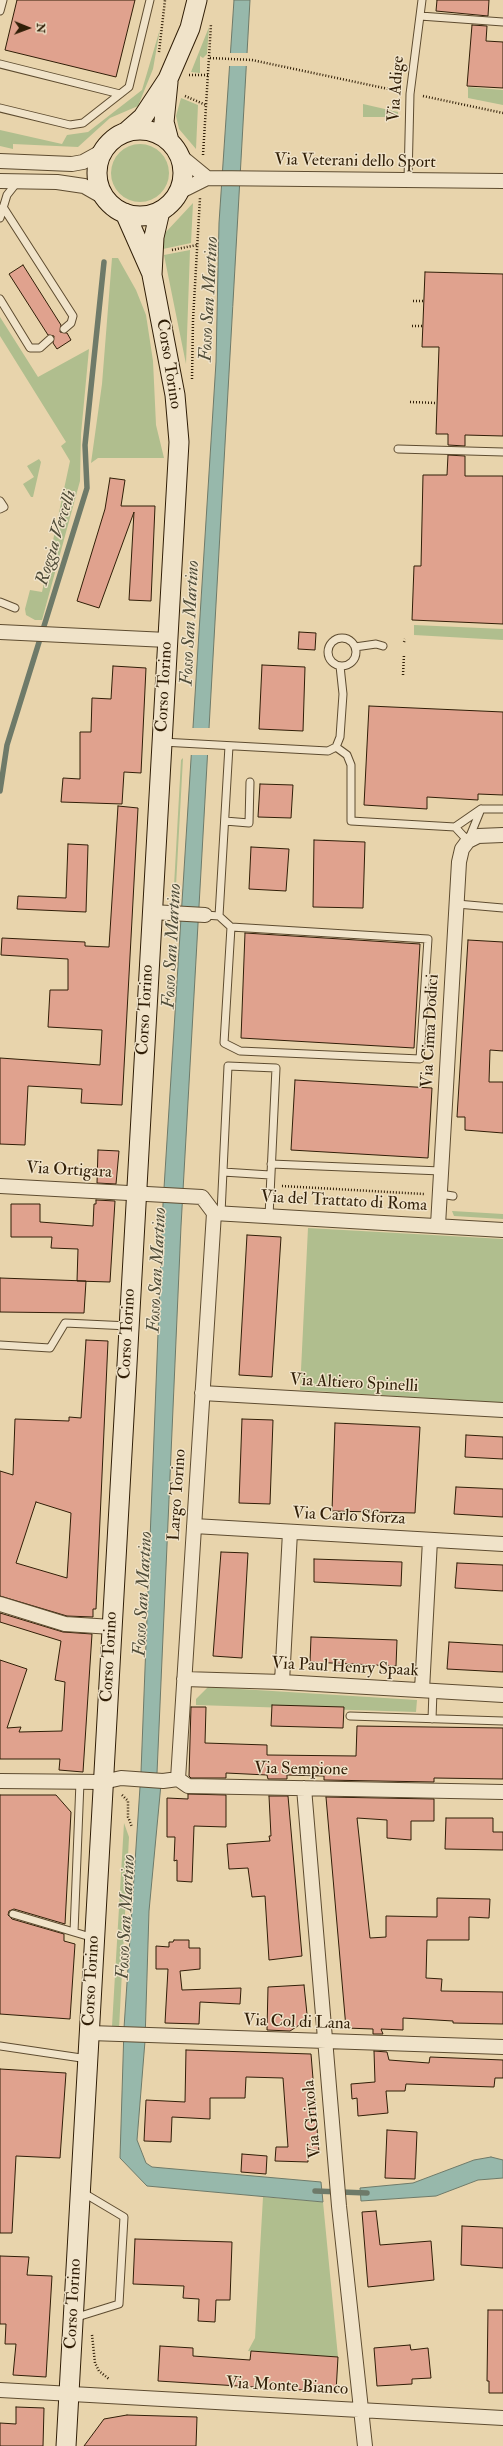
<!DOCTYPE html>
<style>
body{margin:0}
#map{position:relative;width:503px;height:2446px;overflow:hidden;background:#e8d4ac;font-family:"IM FELL Double Pica",serif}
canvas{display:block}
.north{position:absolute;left:8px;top:8px;width:40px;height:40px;-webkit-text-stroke:3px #f0e3c9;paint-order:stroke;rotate:91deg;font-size:11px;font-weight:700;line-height:16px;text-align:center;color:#301e07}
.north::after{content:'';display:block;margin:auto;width:14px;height:18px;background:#301e07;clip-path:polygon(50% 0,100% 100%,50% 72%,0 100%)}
</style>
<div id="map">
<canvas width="503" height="2446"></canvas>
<div class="north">N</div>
</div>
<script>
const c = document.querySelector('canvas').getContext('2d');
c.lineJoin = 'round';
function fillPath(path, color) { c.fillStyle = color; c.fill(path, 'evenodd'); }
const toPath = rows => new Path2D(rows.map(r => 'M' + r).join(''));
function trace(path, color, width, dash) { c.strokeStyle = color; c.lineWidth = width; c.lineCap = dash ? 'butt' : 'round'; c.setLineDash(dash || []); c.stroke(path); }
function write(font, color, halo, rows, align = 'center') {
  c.font = font + ' "IM FELL Double Pica",serif'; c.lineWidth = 3; c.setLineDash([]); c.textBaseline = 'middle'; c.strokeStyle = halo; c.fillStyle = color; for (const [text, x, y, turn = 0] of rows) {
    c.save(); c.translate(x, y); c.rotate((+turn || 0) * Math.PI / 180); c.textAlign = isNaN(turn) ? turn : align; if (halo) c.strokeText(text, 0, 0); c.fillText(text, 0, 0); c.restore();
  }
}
fillPath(toPath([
 [209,27,207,54,203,58,200,56,200,73,191,72],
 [160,29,153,69,138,106,110,118,78,147,13,144,13,149,0,146,0,130,62,144,67,135,88,132,142,90],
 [468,87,503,90,503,105,468,98],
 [181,98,198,105,196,149,179,129,176,116],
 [363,104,398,112,398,117,363,117],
 '111 173a29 29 0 1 1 58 0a29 29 0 1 1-58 0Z',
 [193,203,191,243,163,249,165,233],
 [190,250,186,364,164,255],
 [112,258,118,258,136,290,146,315,153,361,156,425,164,458,98,458,91,463,102,384],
 [0,317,38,377,89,349,81,434,80,481,42,620,35,620,26,615,25,609,30,590,42,592,70,461,61,446,66,442,0,336],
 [39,459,41,462,33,497,31,497,23,484,34,477,27,466],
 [414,625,503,629,503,640,414,635],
 [183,758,175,904,173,904,181,760],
 [452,1211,503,1214,503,1219,454,1216],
 [308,1228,503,1239,503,1403,300,1390],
 [208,1687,417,1700,416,1712,196,1705,196,1699],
 [124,1823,129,1837,119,2029,112,2026],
 [263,2197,323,2202,338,2357,248,2351,255,2338]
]), '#b0be8e');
const water = toPath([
 [234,0,250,0,181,1226,157,1773,161,1784,149,1911,145,2041,137,2140,146,2163,152,2167,321,2182,323,2202,147,2186,120,2158,124,2028,141,1772,163,1204,216,362,219,223,234,0],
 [491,2157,503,2160,503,2178,478,2180,436,2196,361,2201,360,2188,413,2183,474,2160,491,2157]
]);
fillPath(water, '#97b8ab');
trace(water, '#6e7a69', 1);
fillPath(toPath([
 [229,53,249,53,248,66,228,66],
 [190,728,211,728,209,755,188,755]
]), '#e8d4ac');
trace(toPath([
 [0,791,7,745,87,488,85,445,104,262],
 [315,2191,367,2193]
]), '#6e7a69', 5.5);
const building = toPath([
 [17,0,135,0,116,77,5,50,17,0],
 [437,0,489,0,488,16,436,11,437,0],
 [472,25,487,26,486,41,503,42,503,88,467,86,472,25],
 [23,265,61,325,60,332,67,333,71,340,57,349,53,343,54,336,48,335,9,274,23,265],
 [425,272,503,274,503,436,465,435,465,446,448,445,448,434,436,434,439,347,422,347,425,272],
 [448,455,465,456,465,476,503,476,503,624,412,620,414,566,421,566,423,475,447,475,448,455],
 [110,478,125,480,121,506,155,506,151,601,129,600,134,512,99,608,77,601,105,509,110,478],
 [299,632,316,633,315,650,298,649,299,632],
 [262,665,305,667,303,731,259,729,262,665],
 [113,666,146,668,141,773,124,772,122,804,61,802,63,778,80,779,80,732,91,732,92,698,111,699,113,666],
 [369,706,503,712,503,795,478,794,478,800,427,797,427,809,364,805,369,706],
 [260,784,293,785,291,818,258,817,260,784],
 [118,806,138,808,122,1105,81,1103,82,1089,28,1086,25,1145,0,1144,0,1058,100,1065,102,1030,48,1027,50,990,68,990,68,959,1,955,2,938,85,942,85,946,109,947,118,806],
 [314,840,365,842,363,908,313,907,314,840],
 [68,844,88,845,86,912,17,909,18,896,66,898,68,844],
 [251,847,289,849,286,891,249,889,251,847],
 [245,933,420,944,414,1048,241,1038,245,933],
 [468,940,503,942,503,1051,490,1050,489,1082,503,1082,503,1133,465,1130,465,1117,457,1117,468,940],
 [295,1080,432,1088,428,1158,291,1150,295,1080],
 [98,1150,119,1151,116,1184,97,1183,98,1150],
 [96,1200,115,1201,110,1282,77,1281,78,1249,51,1248,52,1237,11,1237,11,1204,40,1204,40,1222,93,1226,94,1204,96,1204,96,1200],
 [247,1235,281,1237,272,1377,239,1375,247,1235],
 [0,1278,86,1281,84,1313,0,1312,0,1278],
 [86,1340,108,1341,96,1609,93,1609,93,1617,67,1616,0,1596,0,1471,13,1475,15,1419,69,1421,69,1417,81,1418,86,1340],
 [36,1502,71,1513,67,1578,16,1563,36,1502],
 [242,1419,273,1420,270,1504,239,1503,242,1419],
 [335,1423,420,1427,415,1513,332,1511,335,1423],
 [466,1435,503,1437,503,1459,465,1457,466,1435],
 [456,1487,503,1489,503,1517,454,1514,456,1487],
 [221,1552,248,1553,242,1658,213,1656,221,1552],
 [314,1559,402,1562,401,1586,314,1582,314,1559],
 [457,1563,503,1565,503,1591,455,1588,457,1563],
 [0,1613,63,1632,92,1634,83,1772,59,1770,60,1759,0,1759,0,1660,27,1669,7,1728,21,1727,19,1732,62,1731,65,1682,55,1680,61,1641,0,1622,0,1613],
 [311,1637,397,1640,396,1666,310,1662,311,1637],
 [449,1642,503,1645,503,1672,447,1669,449,1642],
 [272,1705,344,1707,343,1728,271,1726,272,1705],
 [191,1707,206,1707,205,1743,267,1745,267,1755,356,1756,357,1726,503,1728,503,1779,434,1778,434,1782,324,1780,324,1776,287,1775,287,1779,268,1779,267,1775,226,1773,226,1778,191,1778,189,1776,191,1707],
 [188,1794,226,1795,226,1827,194,1826,192,1882,177,1881,177,1860,174,1861,175,1837,167,1837,167,1798,188,1799,188,1794],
 [0,1795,56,1795,71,1812,65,1924,14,1909,9,1911,8,1915,12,1919,64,1934,64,1941,75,1944,70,2019,0,2014,0,1795],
 [269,1796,288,1796,302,1956,269,1960,265,1896,252,1897,248,1868,229,1869,227,1844,270,1841,269,1836,271,1836,269,1796],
 [326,1797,434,1799,434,1821,411,1821,411,1840,387,1838,387,1820,357,1818,370,1938,386,1937,386,1916,437,1917,437,1898,490,1899,489,1918,469,1917,469,1940,427,1940,426,1978,442,1979,441,1991,503,1992,503,2024,453,2023,453,2021,403,2018,403,2030,381,2029,383,2034,373,2034,373,2029,346,2028,326,1797],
 [446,1818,493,1818,493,1832,503,1832,503,1850,445,1849,446,1818],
 [174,1940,189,1940,189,1948,200,1948,200,1969,180,1971,182,1990,241,1988,240,2004,200,2002,199,2024,165,2023,168,1969,156,1969,156,1946,169,1947,169,1942,173,1942,174,1940],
 [304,1985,307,2014,304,2022,290,2031,267,2030,268,1987,304,1985],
 [186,2050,311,2054,319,2153,308,2153,308,2162,275,2161,276,2147,288,2147,283,2078,246,2077,245,2098,210,2098,210,2119,172,2117,171,2142,144,2141,146,2100,185,2102,186,2050],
 [374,2051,387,2052,389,2060,429,2063,430,2057,503,2060,503,2078,495,2078,494,2087,406,2084,405,2091,386,2091,388,2113,358,2116,357,2098,352,2099,351,2084,375,2082,374,2051],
 [0,2069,66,2073,60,2158,16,2156,12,2233,0,2233,0,2069],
 [387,2130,417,2132,415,2179,385,2178,387,2130],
 [242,2154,267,2156,266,2174,241,2172,242,2154],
 [376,2211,380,2245,431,2241,434,2280,368,2287,362,2212,376,2211],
 [462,2226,503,2228,503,2268,461,2265,462,2226],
 [135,2239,232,2242,230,2300,216,2300,215,2322,198,2321,199,2299,183,2298,184,2286,133,2284,135,2239],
 [0,2256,29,2257,27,2275,52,2276,46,2377,13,2375,16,2344,5,2344,6,2324,0,2324,0,2256],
 [488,2310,503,2310,503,2393,489,2393,489,2381,487,2381,488,2310],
 [410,2345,411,2350,428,2348,431,2378,412,2379,412,2384,377,2386,374,2348,410,2345],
 [160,2346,193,2348,193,2356,250,2360,251,2351,338,2357,336,2392,158,2381,160,2346],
 [16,2407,44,2408,43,2446,0,2446,0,2423,16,2424,16,2407],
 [127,2415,197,2417,196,2446,84,2446,104,2419,127,2415]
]);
fillPath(building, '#e0a28e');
trace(building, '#301e07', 1);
const lane = toPath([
 [0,11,3,0],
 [420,16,503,22],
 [0,64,120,94],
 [0,108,70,125,83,123,129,87,150,0],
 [408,180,410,94,422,0],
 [3,207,73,316,71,323,64,329],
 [0,218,7,195,18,181],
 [0,299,30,348,40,348,50,339],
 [398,449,503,452],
 [0,501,4,507,0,509],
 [0,602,15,608],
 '328 652a14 14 0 1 1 28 0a14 14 0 1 1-28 0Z',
 [355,647,376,644,383,646],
 [162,742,328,751,336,747,340,737,343,694,340,666],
 [336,747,347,755,351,765,351,821,455,827,481,809,503,809],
 [225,821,249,823,250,782],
 [455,827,468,841,481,809],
 [457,904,503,908],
 [205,915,219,916,231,927,224,1043,240,1051,420,1059,428,939,231,927],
 [219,916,229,746],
 [271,1164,441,1171],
 [223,1172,270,1175],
 [440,1194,453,1196],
 [221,1213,228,1066,276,1068,269,1216],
 [0,1345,50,1348,65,1323,129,1326],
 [350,1716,503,1721],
 [432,1719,433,1691],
 [13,1914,94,1938],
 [74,1932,80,1782],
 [0,2046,88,2059],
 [74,2318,119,2304,124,2217,82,2192]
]);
const street = toPath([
 [179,155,207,178],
 [0,161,72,164,83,162,103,151],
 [0,181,57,182,84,186,105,198],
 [179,192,207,178,503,181],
 [0,632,167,640],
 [152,912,205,915],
 [0,1186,202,1197,214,1213,503,1230],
 [438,1225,459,862,462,849,468,841,478,836,503,835],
 [202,1393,503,1410],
 [194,1526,503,1544],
 [0,1604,65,1624,112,1627],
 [184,1679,282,1682,503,1695],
 [282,1682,290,1532],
 [422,1690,430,1540],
 [178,1779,214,1213],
 [0,1781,103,1782,121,1778,163,1781,178,1779,188,1786,503,1792],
 [304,1788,339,2206,365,2446],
 [90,2033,503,2047],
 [0,2390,503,2418]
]);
const secondary = toPath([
 [168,82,164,122,169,141],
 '97 173a43 43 0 1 1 86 0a43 43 0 1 1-86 0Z',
 [126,132,143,117,168,79,190,28,197,0],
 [125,213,152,274],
 [66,2446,179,442,175,395,152,275,154,237,160,211]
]);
trace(lane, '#5e4c30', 9);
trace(street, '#5e4c30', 16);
trace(secondary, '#301e07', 21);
trace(toPath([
 [159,52,165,0],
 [210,58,252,60,398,91],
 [189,75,208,75],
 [185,96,206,105],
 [423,96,503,113],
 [203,155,211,24],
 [172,250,197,245],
 [413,301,424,301],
 [412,326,423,326],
 [192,379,193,320,200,198],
 [410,402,437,403],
 [404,642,405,639],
 [403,675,404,655],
 [282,1186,424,1194],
 [122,1795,128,1801,128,1817,132,1827],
 [92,2335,95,2363,99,2371,109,2379]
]), '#301e07', 2.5, [1, 2]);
trace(lane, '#f0e3c9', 7);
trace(street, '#f0e3c9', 14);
trace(secondary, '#f0e3c9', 19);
write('17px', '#301e07', '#f0e3c9', [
 ["Via Adige",397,89,-86],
 ["Via Veterani dello Sport",355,162,1],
 ["Corso Torino",168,364,81],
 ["Corso Torino",165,687,-87],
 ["Corso Torino",146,1010,-87],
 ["Via Cima Dodici",431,1031,-87],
 ["Via Ortigara",69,1171,3],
 ["Via del Trattato di Roma",344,1202,3],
 ["Corso Torino",128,1334,-87],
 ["Via Altiero Spinelli",354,1384,3],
 ["Largo Torino",178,1495,-86],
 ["Via Carlo Sforza",349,1517,3],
 ["Corso Torino",110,1657,-87],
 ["Via Paul Henry Spaak",345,1668,3],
 ["Via Sempione",301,1770,1],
 ["Corso Torino",92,1981,-87],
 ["Via Col di Lana",297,2023,2],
 ["Via Grivola",313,2119,-95],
 ["Corso Torino",74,2304,-87],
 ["Via Monte Bianco",287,2387,3]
]);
write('italic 18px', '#4f4c38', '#f0e3c9', [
 ["Fosso San Martino",210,299,-87],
 ["Roggia Vercelli",57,538,-73],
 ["Fosso San Martino",191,623,-87],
 ["Fosso San Martino",173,946,-87],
 ["Fosso San Martino",158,1270,-87],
 ["Fosso San Martino",144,1594,-87],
 ["Fosso San Martino",127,1917,-87]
]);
</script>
